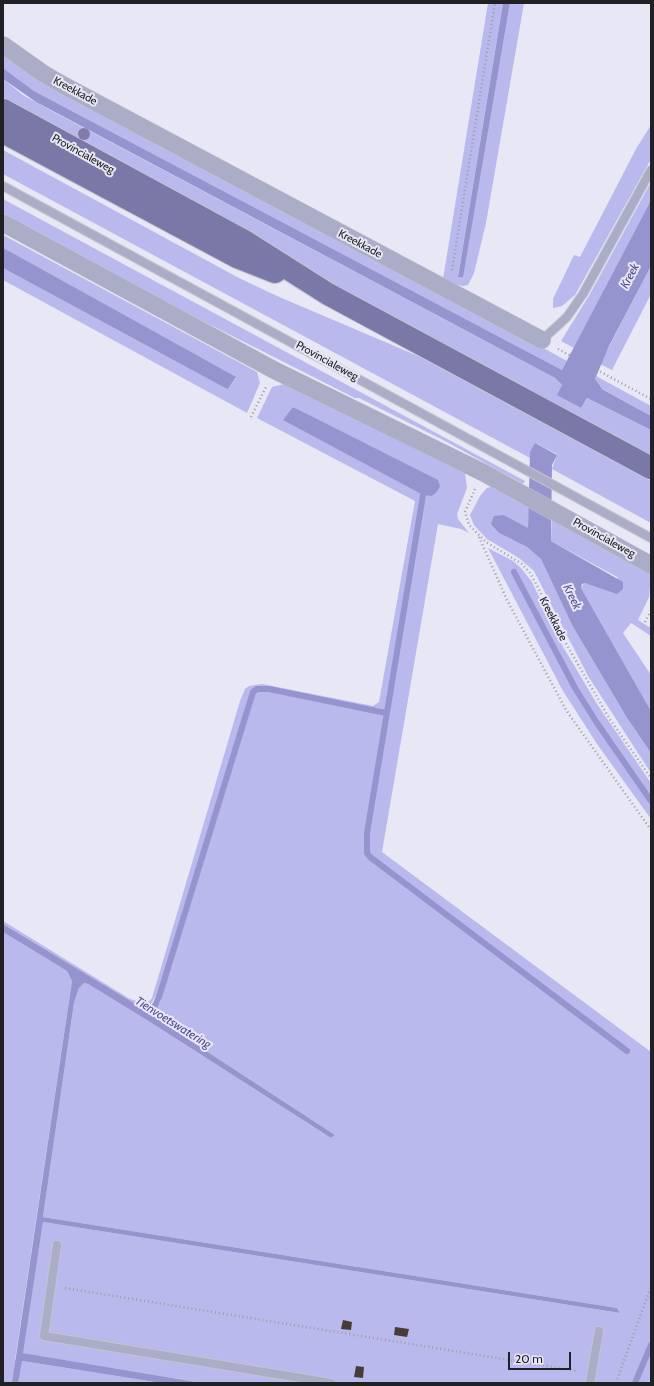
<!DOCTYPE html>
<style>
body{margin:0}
#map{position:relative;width:654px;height:1386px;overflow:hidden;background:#e7e7f5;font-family:Cabin,sans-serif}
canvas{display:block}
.frame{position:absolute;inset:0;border:4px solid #202025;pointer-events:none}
.scale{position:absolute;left:508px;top:1352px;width:63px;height:18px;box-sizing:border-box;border:2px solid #202025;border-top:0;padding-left:5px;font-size:12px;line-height:14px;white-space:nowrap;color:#202025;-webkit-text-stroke:3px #e7e7f5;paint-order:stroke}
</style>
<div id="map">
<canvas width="654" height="1386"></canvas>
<div class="frame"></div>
<div class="scale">20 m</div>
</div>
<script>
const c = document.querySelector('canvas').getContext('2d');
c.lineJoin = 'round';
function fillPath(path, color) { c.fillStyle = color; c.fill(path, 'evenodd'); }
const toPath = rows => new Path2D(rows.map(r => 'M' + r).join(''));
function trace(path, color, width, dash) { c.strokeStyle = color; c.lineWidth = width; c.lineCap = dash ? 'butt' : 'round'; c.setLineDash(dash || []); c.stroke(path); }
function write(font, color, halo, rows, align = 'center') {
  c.font = font + ' Cabin,sans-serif'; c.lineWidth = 4; c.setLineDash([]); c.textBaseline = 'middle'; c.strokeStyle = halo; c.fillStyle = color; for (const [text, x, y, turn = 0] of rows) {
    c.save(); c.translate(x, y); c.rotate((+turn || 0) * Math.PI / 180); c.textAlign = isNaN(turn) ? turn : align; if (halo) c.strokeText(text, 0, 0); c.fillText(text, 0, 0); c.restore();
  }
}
fillPath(toPath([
 [488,3,503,3,458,276,462,277,510,3,524,3,486,223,474,273,468,285,463,286,453,284,443,279],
 [3,52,567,361,562,370,34,91,3,68],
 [3,79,23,95,50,110,555,378,562,385,558,395,581,408,587,398,651,430,651,455,244,236,54,131,3,97],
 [651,125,651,159,575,295,562,306,553,308,553,299,574,255,580,257,636,149],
 [3,150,239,278,277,296,418,356,651,481,651,523,552,469,557,454,535,443,531,452,530,458,3,174],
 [651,182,651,200,574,348,561,341,590,294],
 [3,199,525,481,523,484,445,441,359,398,355,398,173,306,3,213],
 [3,235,257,372,260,383,247,413,3,280,3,268,225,388,228,389,236,378,3,248],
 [651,266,651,294,612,370,600,364],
 [596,376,651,406,651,416,599,387,595,380],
 [284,384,465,473,467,488,457,514,458,519,469,533,461,529,438,524,382,852,651,1052,651,1379,649,1383,202,1383,22,1353,43,1222,620,1313,617,1308,43,1217,74,1003,79,988,84,983,88,984,150,1022,331,1138,335,1135,154,1017,164,991,160,989,149,1007,144,1008,139,1006,3,924,3,921,130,999,146,1004,152,998,240,701,245,689,249,686,262,684,368,705,373,706,379,702,415,501,257,418,272,387],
 [293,407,439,488,437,492,432,496,416,491,284,420],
 [491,487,529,507,528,529,504,515,499,533,527,547,541,559,572,625,627,718,651,753,651,773,588,676,534,571,519,558,487,539,474,525,470,515,480,496,487,488],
 [552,520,651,574,649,597,638,620,651,628,651,636,631,623,623,633,651,675,651,711,581,588,584,583,590,584,619,578,551,541],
 [488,548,513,561,521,568,532,582,562,645,597,704,651,783,651,819,597,744,563,691],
 [3,932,67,971,72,981,15,1360,161,1383,3,1383]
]), '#b9b9ed');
fillPath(toPath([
 [503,3,510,3,463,277,458,277],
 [3,68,34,91,562,370,651,200,651,266,609,346,595,379,602,389,651,416,651,430,587,398,581,408,557,395,562,385,555,378,36,102,3,79],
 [3,248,7,250,236,377,228,389,225,388,3,268],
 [293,407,438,480,440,486,437,492,432,496,423,495,283,420],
 [535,443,557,455,552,465,551,541,623,582,623,589,617,594,585,583,582,584,581,588,651,711,651,753,627,718,572,625,541,559,527,547,499,533,491,524,494,516,504,515,528,528,530,452],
 [3,924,139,1006,144,1008,149,1007,153,1003,159,989,164,991,154,1017,335,1135,331,1138,150,1022,88,984,84,983,79,988,74,1003,43,1217,617,1308,620,1313,43,1222,23,1353,202,1383,161,1383,22,1361,18,1383,12,1383,72,981,67,971,3,932]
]), '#9694ce');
trace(toPath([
 [424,489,367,833,367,853,370,857,627,1051],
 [514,572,575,688,597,723,651,801],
 [159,997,253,692,257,689,269,689,386,713],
 [635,1383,651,1345]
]), '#9694ce', 6);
fillPath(toPath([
 [343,1320,352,1322,351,1330,341,1329],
 [395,1327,409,1329,407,1337,394,1335],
 [356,1366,364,1367,363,1378,354,1377]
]), '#473d36');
const lane = toPath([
 [3,186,651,538],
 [542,340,567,317,583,294,651,170],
 [57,1245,44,1336,331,1383],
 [590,1383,599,1331]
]);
const street = toPath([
 [3,45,44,74,63,85,542,340],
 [3,223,274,370,484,473,651,565]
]);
const primary = toPath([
 [3,110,246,242,328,294,651,468],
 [3,132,237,257,275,272]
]);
trace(lane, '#c3c3d0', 10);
trace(street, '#c3c3d0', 18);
trace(primary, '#c3c3d0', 24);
trace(toPath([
 [452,270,495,3],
 [558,349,651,399],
 [251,417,266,387],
 [475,489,465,512,469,525,486,542,522,564,531,574,568,647,609,718,651,778],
 [479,537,507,600,566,710,651,830],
 [645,622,651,611],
 [65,1288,577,1371],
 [616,1383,651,1286]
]), '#9d9da7', 2.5, [1, 3]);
trace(lane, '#abacc6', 8);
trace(street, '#abacc6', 17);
trace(primary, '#7978a7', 22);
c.fillStyle = '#827ca9';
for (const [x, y] of [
 [84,134]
]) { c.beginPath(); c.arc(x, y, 6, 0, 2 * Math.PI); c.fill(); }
write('11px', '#202025', '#e7e7f5', [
 ["Kreekkade",75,91,28],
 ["Provincialeweg",83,154,29],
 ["Kreekkade",360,244,28],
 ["Provincialeweg",327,361,29],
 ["Provincialeweg",604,538,29],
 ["Kreekkade",553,619,63]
]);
write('italic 12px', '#524b93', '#e7e7f5', [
 ["Kreek",630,276,-62],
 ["Kreek",572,597,64],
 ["Tienvoetswatering",173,1023,32]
]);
</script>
